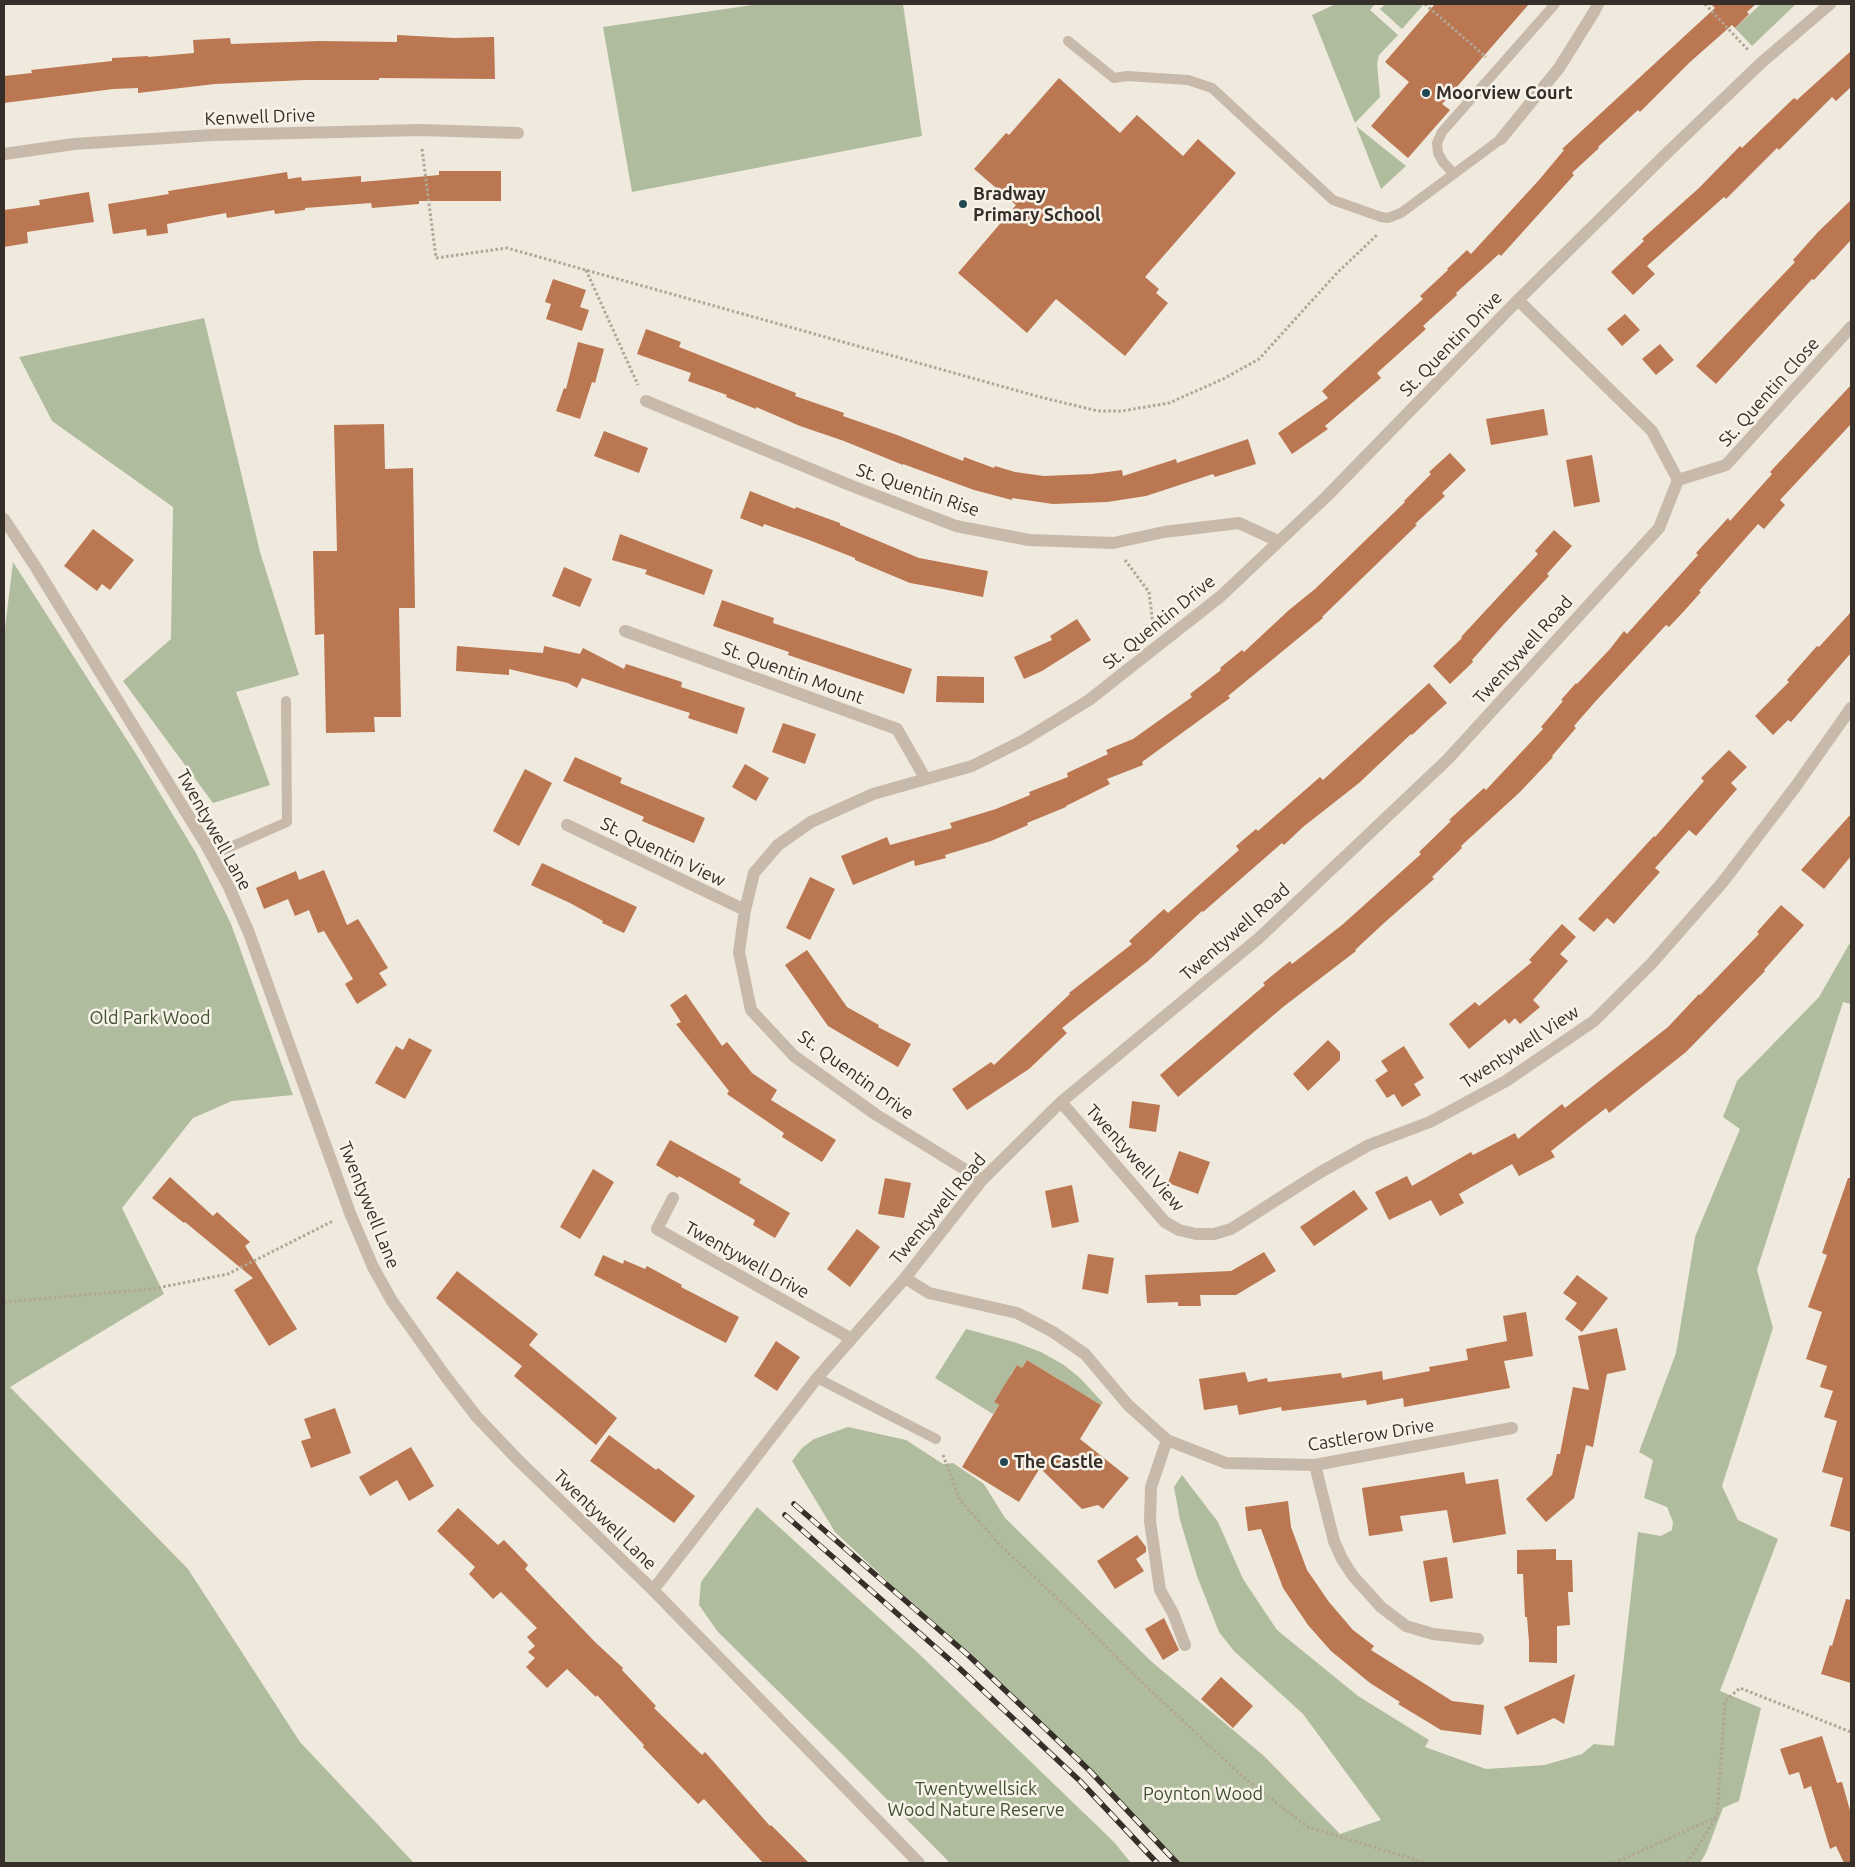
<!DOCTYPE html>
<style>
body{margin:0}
#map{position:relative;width:1855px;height:1867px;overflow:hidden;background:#f0e9dd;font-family:Ubuntu,sans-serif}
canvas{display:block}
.frame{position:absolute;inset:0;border:5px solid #352e29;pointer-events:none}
</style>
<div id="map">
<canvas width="1855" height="1867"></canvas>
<div class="frame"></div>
</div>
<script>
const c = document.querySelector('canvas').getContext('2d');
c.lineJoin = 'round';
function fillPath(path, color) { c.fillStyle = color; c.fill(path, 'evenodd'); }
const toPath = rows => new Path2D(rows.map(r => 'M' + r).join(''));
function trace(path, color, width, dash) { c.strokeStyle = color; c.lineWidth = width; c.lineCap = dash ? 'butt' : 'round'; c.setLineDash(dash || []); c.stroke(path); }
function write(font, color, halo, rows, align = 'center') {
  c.font = font + ' Ubuntu,sans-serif'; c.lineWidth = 5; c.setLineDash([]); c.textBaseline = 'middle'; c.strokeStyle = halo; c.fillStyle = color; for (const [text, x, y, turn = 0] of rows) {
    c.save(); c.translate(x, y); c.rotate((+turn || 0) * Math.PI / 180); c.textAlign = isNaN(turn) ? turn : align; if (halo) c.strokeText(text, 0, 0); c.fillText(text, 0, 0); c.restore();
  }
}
fillPath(toPath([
 [759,4,903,4,922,136,632,192,603,27],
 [1336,4,1375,4,1370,10,1398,35,1379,55,1377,64,1380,97,1355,123,1312,15],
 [1385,4,1424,4,1402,29,1380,9],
 [1761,4,1796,4,1752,46,1735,28],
 [1356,126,1406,166,1381,189],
 [204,318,260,552,299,675,236,692,270,785,213,803,123,681,171,639,173,507,52,421,19,357],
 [13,562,136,754,196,853,231,924,293,1095,232,1101,193,1118,122,1208,164,1294,10,1387,188,1569,300,1742,414,1863,4,1863,4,636],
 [1851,941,1851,1004,1843,1002,1757,1270,1773,1328,1722,1486,1738,1520,1778,1539,1720,1691,1761,1708,1739,1801,1723,1808,1706,1853,1700,1863,1174,1863,1079,1760,835,1532,792,1461,802,1448,814,1439,848,1427,906,1440,943,1464,953,1463,984,1484,1005,1518,1152,1662,1264,1756,1340,1834,1381,1820,1303,1714,1234,1651,1219,1632,1197,1576,1180,1520,1174,1487,1182,1475,1218,1522,1243,1579,1277,1630,1358,1696,1429,1740,1425,1747,1486,1769,1545,1765,1582,1754,1594,1744,1614,1746,1638,1532,1661,1536,1672,1530,1673,1522,1667,1507,1644,1498,1653,1460,1639,1452,1676,1353,1695,1237,1740,1129,1723,1117,1737,1081,1819,997],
 [966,1329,1014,1342,1041,1352,1064,1365,1080,1378,1103,1403,1101,1405,1081,1393,1038,1420,1062,1381,1027,1360,1022,1368,1017,1365,1010,1375,1016,1379,1007,1394,1001,1391,994,1402,999,1405,993,1414,935,1378],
 [757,1507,918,1653,1114,1842,1131,1863,950,1863,838,1750,718,1632,699,1605,701,1582]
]), '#afbd9e');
fillPath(toPath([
 [1435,4,1529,4,1442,104,1450,110,1408,158,1371,126,1409,82,1385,62],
 [1711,4,1756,4,1747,12,1749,14,1735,28,1732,25,1689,63,1640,112,1638,110,1598,147,1599,148,1572,173,1574,175,1501,256,1499,254,1456,293,1457,295,1423,326,1426,329,1377,373,1381,378,1325,426,1328,429,1292,454,1278,433,1328,398,1322,391,1423,299,1420,296,1448,270,1447,269,1467,250,1471,254,1539,180,1564,150,1562,149,1715,8],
 [397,35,454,38,494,37,495,79,379,78,379,80,305,80,215,84,138,93,138,88,113,89,4,103,4,76,32,73,31,70,112,61,112,58,148,56,148,57,194,53,193,40,230,38,231,44,320,41,397,42],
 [1851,51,1851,87,1836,101,1832,97,1779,150,1777,148,1726,199,1724,197,1647,266,1655,274,1633,295,1611,272,1644,241,1642,239,1699,188,1740,146,1742,148,1794,98,1797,100],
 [1059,78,1120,133,1137,115,1183,156,1198,139,1236,173,1145,277,1159,289,1156,293,1168,303,1125,356,1056,299,1027,333,958,273,1016,205,974,169,1006,133,1009,135],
 [439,171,501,171,501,201,419,201,419,204,372,208,371,203,305,208,305,210,275,214,274,210,227,218,226,213,167,224,168,233,147,236,146,229,113,234,108,204,169,194,168,191,287,172,288,179,301,177,302,181,361,176,361,182,439,175],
 [89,192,94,222,27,232,28,243,4,247,4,210,40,205,39,200],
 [1851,200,1851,240,1814,280,1812,279,1716,384,1696,366,1795,262,1793,260,1818,232],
 [553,279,586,290,580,307,589,310,582,331,546,319,551,304,545,302],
 [1625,314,1640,330,1622,346,1607,329],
 [646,329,681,342,679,347,796,393,795,396,844,413,843,416,897,435,963,461,964,457,994,468,995,466,1015,472,1044,476,1092,474,1122,470,1123,476,1176,459,1177,463,1248,439,1256,464,1215,477,1213,474,1146,496,1107,502,1053,504,1012,498,1012,500,974,490,903,464,903,465,844,441,800,426,756,407,756,409,726,397,727,395,688,381,691,373,637,354],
 [578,342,604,349,595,383,592,382,580,419,556,411,564,388,566,389],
 [1660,344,1674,360,1656,375,1642,359],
 [1851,385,1851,424,1780,500,1785,505,1764,529,1758,524,1699,591,1701,592,1685,610,1669,627,1666,625,1595,702,1574,726,1576,728,1552,756,1553,757,1520,792,1461,846,1462,848,1432,877,1434,879,1384,923,1355,950,1356,951,1283,1007,1178,1097,1160,1075,1265,985,1263,983,1290,961,1292,964,1342,925,1421,854,1419,852,1451,821,1449,820,1484,788,1486,790,1543,729,1541,727,1563,701,1561,700,1576,683,1577,684,1610,649,1624,631,1627,634,1698,555,1696,553,1728,518,1730,521,1772,474,1770,472],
 [1544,409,1548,435,1491,445,1486,419],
 [384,424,385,469,413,468,415,608,399,608,401,717,374,717,375,732,326,733,324,634,315,635,313,551,337,551,334,425],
 [604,431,648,448,639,473,594,456],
 [1450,453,1466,470,1442,493,1445,496,1415,524,1417,525,1322,617,1323,618,1228,696,1230,698,1142,762,1143,765,1107,779,1110,784,1066,806,1066,807,1027,823,1028,825,991,841,945,855,946,858,915,866,914,860,853,885,841,856,887,837,890,845,952,828,950,823,996,809,1030,795,1029,792,1068,777,1067,773,1108,754,1106,750,1133,739,1192,697,1190,694,1221,670,1220,668,1242,650,1244,652,1289,610,1315,589,1405,502,1404,501,1431,474,1429,472],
 [1592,455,1600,502,1574,507,1566,460],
 [750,491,795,509,796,507,840,523,840,525,919,558,988,571,983,597,938,588,938,586,938,588,910,583,855,560,855,558,809,540,764,524,763,527,740,518],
 [93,529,134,560,110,590,102,584,97,591,64,566],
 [1554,530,1572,546,1547,574,1549,576,1504,624,1472,660,1473,662,1450,684,1433,666,1462,638,1461,637,1538,554,1535,551],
 [620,534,713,570,704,595,645,574,647,570,612,560],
 [564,567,592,579,580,607,552,596],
 [722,600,774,618,773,623,912,669,904,694,788,655,789,652,713,626],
 [1851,612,1851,653,1791,722,1788,720,1773,735,1755,716,1789,682,1787,680,1817,646,1819,647],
 [1077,619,1091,640,1042,671,1024,679,1014,657,1052,640,1050,636],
 [457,646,543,653,544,646,580,654,583,648,624,669,626,664,682,682,681,687,745,708,737,734,688,718,690,713,582,678,577,688,568,683,509,669,509,675,456,671],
 [937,676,984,677,984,703,936,702],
 [1429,683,1447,703,1429,719,1412,735,1411,734,1359,783,1303,827,1284,845,1282,843,1203,912,1202,911,1148,961,1062,1028,1067,1033,1029,1069,967,1110,952,1089,991,1062,994,1065,1070,994,1069,993,1132,944,1129,941,1164,909,1168,913,1239,850,1236,846,1256,829,1258,831,1320,777,1323,780],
 [783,723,816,734,805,764,772,752],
 [1729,750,1747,767,1731,783,1737,789,1696,836,1689,830,1655,868,1660,872,1614,924,1607,918,1594,932,1578,919,1654,836,1655,837,1704,781,1701,778],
 [575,757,622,778,620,783,705,818,694,843,642,821,644,817,563,781],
 [745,764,769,778,756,801,732,787],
 [525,769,552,783,519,846,493,831],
 [1851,814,1851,856,1824,889,1801,870],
 [542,863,637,907,624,933,602,923,603,921,570,903,531,885],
 [324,870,347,925,358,919,388,968,379,973,387,985,357,1004,345,984,353,979,324,931,318,933,309,910,295,916,288,899,264,909,256,888,296,871,299,880],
 [810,877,835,889,810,940,786,928],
 [1781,905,1804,925,1764,970,1765,971,1686,1052,1609,1113,1606,1108,1551,1151,1555,1157,1519,1176,1512,1164,1459,1194,1464,1203,1440,1216,1431,1200,1389,1220,1375,1192,1407,1176,1412,1186,1471,1152,1473,1155,1515,1133,1518,1139,1562,1104,1565,1108,1668,1027,1699,994,1700,995,1759,934,1757,932],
 [1562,924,1576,937,1560,954,1568,961,1533,1000,1540,1007,1520,1024,1515,1018,1509,1024,1505,1019,1469,1049,1449,1024,1475,1002,1479,1006,1532,962,1529,960],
 [807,950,847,1007,879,1025,878,1027,911,1044,898,1067,828,1026,785,965],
 [686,994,722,1046,727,1042,752,1073,777,1090,771,1100,836,1140,822,1162,782,1137,784,1133,727,1094,729,1091,676,1024,681,1022,670,1005],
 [409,1038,432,1050,405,1099,375,1083,396,1046,403,1050],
 [1328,1040,1340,1052,1340,1060,1308,1091,1293,1074],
 [1404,1046,1424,1078,1414,1084,1421,1095,1402,1107,1394,1094,1387,1098,1375,1080,1388,1071,1381,1061],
 [1132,1101,1160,1105,1156,1132,1129,1128],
 [670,1140,741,1179,739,1183,790,1213,775,1238,753,1225,755,1220,679,1176,678,1178,656,1165],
 [1179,1151,1210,1162,1198,1194,1168,1183],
 [593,1169,614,1182,580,1239,560,1227],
 [170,1177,213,1216,217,1212,250,1242,245,1246,297,1329,269,1346,234,1290,253,1278,185,1222,184,1223,152,1198],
 [885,1178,911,1183,904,1218,878,1214],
 [1848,1178,1851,1178,1851,1532,1830,1526,1843,1478,1822,1472,1837,1421,1824,1417,1833,1391,1820,1387,1827,1366,1806,1359,1822,1312,1808,1307,1827,1255,1822,1253],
 [1072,1185,1079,1222,1052,1228,1045,1191],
 [1354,1190,1368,1209,1314,1246,1300,1227],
 [857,1229,880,1247,850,1287,827,1269],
 [1264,1252,1276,1271,1236,1295,1200,1295,1201,1306,1178,1306,1178,1302,1147,1303,1145,1275,1231,1271],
 [1088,1254,1114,1258,1108,1294,1082,1289],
 [603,1255,623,1264,624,1260,645,1269,647,1266,682,1285,681,1287,739,1317,726,1343,594,1275],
 [457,1271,538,1334,529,1345,617,1418,596,1445,514,1376,522,1366,436,1298],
 [1577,1275,1608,1298,1582,1332,1565,1319,1577,1303,1563,1293],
 [1526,1312,1533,1356,1504,1361,1510,1388,1404,1407,1403,1398,1367,1405,1366,1400,1282,1411,1281,1407,1239,1415,1237,1405,1204,1410,1199,1379,1245,1372,1248,1382,1267,1378,1268,1382,1341,1373,1342,1378,1382,1371,1383,1380,1430,1371,1429,1367,1468,1360,1466,1349,1507,1341,1503,1316],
 [1617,1328,1626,1370,1607,1374,1593,1447,1586,1445,1574,1498,1546,1522,1526,1499,1552,1475,1557,1454,1560,1454,1573,1387,1589,1390,1578,1336],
 [776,1341,800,1357,777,1391,754,1376],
 [1027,1360,1101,1405,1080,1439,1129,1478,1103,1509,1098,1505,1082,1509,1040,1468,1019,1502,962,1467,999,1405,994,1402,1017,1365,1022,1368],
 [335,1408,351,1453,311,1468,301,1441,311,1438,304,1419],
 [609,1435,656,1470,658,1468,695,1496,674,1523,590,1461],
 [411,1447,434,1486,409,1501,397,1480,370,1496,359,1477],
 [1464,1472,1466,1484,1498,1479,1506,1534,1453,1543,1447,1510,1400,1516,1403,1531,1369,1536,1362,1488],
 [1288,1501,1291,1527,1307,1570,1329,1602,1353,1630,1374,1646,1371,1650,1452,1701,1484,1705,1481,1735,1441,1730,1398,1704,1400,1702,1370,1683,1331,1651,1308,1625,1283,1588,1261,1529,1248,1531,1245,1507],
 [458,1508,498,1545,504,1540,528,1565,525,1569,595,1642,623,1668,622,1670,656,1706,654,1708,702,1755,705,1752,770,1826,771,1825,809,1863,763,1863,704,1799,698,1804,643,1747,644,1745,597,1695,596,1697,567,1669,547,1688,526,1667,535,1658,528,1652,535,1646,527,1637,537,1628,501,1592,493,1599,469,1574,475,1567,437,1531],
 [1137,1535,1146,1547,1146,1552,1136,1559,1144,1571,1115,1589,1097,1561],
 [1556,1549,1556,1560,1572,1560,1573,1592,1568,1592,1570,1625,1557,1626,1557,1663,1529,1662,1529,1642,1527,1617,1525,1617,1523,1574,1517,1574,1517,1550],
 [1447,1557,1453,1598,1430,1602,1423,1561],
 [1846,1599,1851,1600,1851,1683,1821,1674,1830,1645,1832,1646],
 [1164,1618,1179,1650,1163,1660,1145,1629],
 [1575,1674,1564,1724,1554,1718,1517,1735,1504,1707],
 [1221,1677,1253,1706,1233,1728,1201,1699],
 [1822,1736,1837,1783,1842,1782,1851,1814,1851,1863,1844,1863,1836,1846,1830,1849,1811,1786,1804,1789,1799,1772,1789,1775,1780,1749]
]), '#ba7751');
trace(toPath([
 [1425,4,1486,57],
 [1705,4,1749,51],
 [422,149,436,258,507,248,1040,397,1098,411,1122,411,1169,403,1223,379,1259,359,1337,273,1378,234],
 [586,270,638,385],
 [1125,560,1149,592,1153,625],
 [4,1302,152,1289,228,1274,333,1221],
 [943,1455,960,1500,1000,1545,1075,1615,1134,1675,1244,1778,1308,1827,1426,1863],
 [1614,1863,1717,1817,1725,1701,1740,1688,1851,1732],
 [1687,1863,1716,1818]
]), '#b2a594', 3, [2.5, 2.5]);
trace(toPath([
 [1068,41,1114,78,1127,76,1188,80,1212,88,1333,200,1381,217,1388,218,1401,213,1501,139],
 [1454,174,1443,162,1438,153,1437,143,1442,132,1555,4],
 [212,855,287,822,286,701],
 [817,1378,936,1439]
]), '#c7baaa', 10);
trace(toPath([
 [1501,139,1559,68,1594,12,1598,4],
 [4,154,74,144,213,135,420,130,518,133],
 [646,401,852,486,956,526,1029,540,1113,543,1164,532,1239,523,1278,541],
 [1678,480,1726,465,1851,327],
 [625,631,897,729,925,778],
 [567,825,745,910],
 [1061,1102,1165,1222,1179,1230,1196,1234,1214,1234,1231,1229,1319,1173,1369,1145,1430,1122,1506,1081,1594,1021,1652,963,1722,883,1796,786,1851,708],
 [982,1180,875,1114,794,1056,751,1010,739,952,745,910,754,873,778,845,811,822,873,794,972,766,1024,740,1089,700,1221,596,1327,496,1518,300,1667,153,1761,63,1830,4],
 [673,1198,657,1229,850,1338],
 [905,1278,929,1293,1017,1313,1053,1332,1085,1354,1128,1405,1167,1440,1226,1463,1315,1465,1512,1428],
 [1167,1440,1151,1487,1150,1521,1160,1590,1173,1613,1185,1645],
 [1315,1465,1334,1541,1342,1559,1353,1576,1381,1607,1406,1626,1433,1634,1478,1639],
 [653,1590,817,1378,905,1278,982,1180,1061,1102,1259,938,1448,759,1659,528,1678,480,1652,431,1518,300]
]), '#c7baaa', 12);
trace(toPath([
 [4,519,35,566,205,843,229,887,249,933,350,1213,373,1267,392,1301,446,1377,477,1417,518,1460,653,1590,919,1863]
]), '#c7baaa', 12);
const rail = toPath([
 [794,1504,968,1655,1090,1771,1177,1863],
 [785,1515,958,1667,1080,1781,1157,1863]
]);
trace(rail, '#352e29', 5.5);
trace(rail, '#f8f3e9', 4, [11]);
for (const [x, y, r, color] of [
 [1426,93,5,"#224952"],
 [963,204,5,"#224952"],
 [1004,1462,5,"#224952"]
]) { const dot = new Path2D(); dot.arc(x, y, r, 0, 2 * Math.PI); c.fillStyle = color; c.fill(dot); trace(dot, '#f8f3e9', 2); }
write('bold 18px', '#352e29', '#f8f3e9', [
 ["Moorview Court",1436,93],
 ["Bradway",973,194],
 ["Primary School",973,215],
 ["The Castle",1014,1462]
], 'left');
write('18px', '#352e29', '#f8f3e9', [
 ["Kenwell Drive",260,117,-2],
 ["St. Quentin Drive",1451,344,-46],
 ["St. Quentin Close",1769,392,-48],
 ["St. Quentin Rise",918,490,19],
 ["St. Quentin Drive",1159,622,-39],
 ["Twentywell Road",1523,650,-48],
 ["St. Quentin Mount",793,673,20],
 ["Twentywell Lane",214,830,61],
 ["St. Quentin View",663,852,26],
 ["Twentywell Road",1235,932,-41],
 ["Twentywell View",1520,1047,-33],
 ["St. Quentin Drive",856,1075,36],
 ["Twentywell View",1135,1158,48],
 ["Twentywell Lane",369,1205,68],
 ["Twentywell Road",938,1209,-50],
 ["Twentywell Drive",747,1260,29],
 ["Castlerow Drive",1371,1435,-9],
 ["Twentywell Lane",605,1520,44]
]);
write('18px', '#40512f', '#f8f3e9', [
 ["Old Park Wood",150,1018],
 ["Twentywellsick",976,1789],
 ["Wood Nature Reserve",976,1810],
 ["Poynton Wood",1203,1794]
]);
</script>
